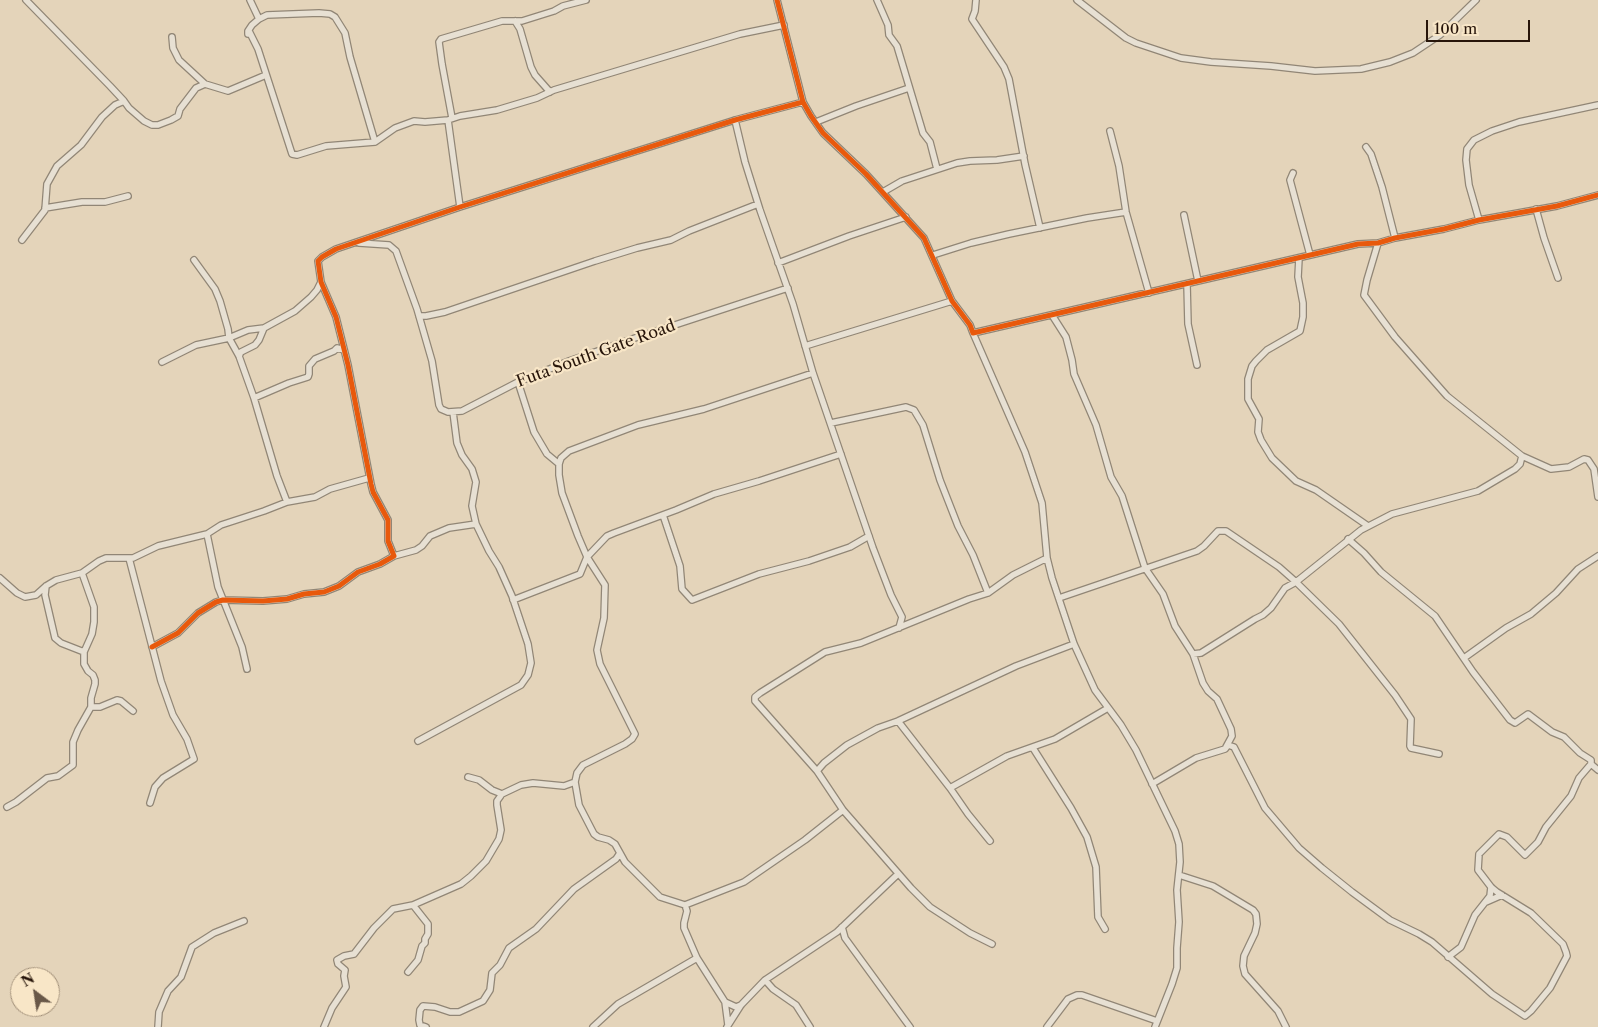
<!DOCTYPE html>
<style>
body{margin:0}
#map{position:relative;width:1598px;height:1027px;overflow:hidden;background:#e4d4ba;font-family:"Libre Caslon Text",serif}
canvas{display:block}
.north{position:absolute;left:10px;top:967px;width:50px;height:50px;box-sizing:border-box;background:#f8e6c7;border:1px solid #a4927b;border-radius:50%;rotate:329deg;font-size:14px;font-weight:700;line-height:20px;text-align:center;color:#27150a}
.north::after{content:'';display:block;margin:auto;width:18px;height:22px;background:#695848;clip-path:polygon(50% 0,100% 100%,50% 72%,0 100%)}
.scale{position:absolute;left:1426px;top:20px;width:104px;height:22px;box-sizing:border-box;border:2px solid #27150a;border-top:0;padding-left:6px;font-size:15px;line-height:18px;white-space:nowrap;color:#27150a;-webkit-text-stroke:4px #f8e6c7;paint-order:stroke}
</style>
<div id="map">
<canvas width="1598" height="1027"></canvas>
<div class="north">N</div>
<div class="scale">100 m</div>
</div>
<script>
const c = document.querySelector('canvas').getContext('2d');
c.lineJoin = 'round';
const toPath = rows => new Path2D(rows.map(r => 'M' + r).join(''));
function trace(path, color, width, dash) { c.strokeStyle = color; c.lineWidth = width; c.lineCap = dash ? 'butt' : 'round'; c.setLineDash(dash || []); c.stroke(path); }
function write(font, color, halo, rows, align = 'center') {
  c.font = font + ' "Libre Caslon Text",serif'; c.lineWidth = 4.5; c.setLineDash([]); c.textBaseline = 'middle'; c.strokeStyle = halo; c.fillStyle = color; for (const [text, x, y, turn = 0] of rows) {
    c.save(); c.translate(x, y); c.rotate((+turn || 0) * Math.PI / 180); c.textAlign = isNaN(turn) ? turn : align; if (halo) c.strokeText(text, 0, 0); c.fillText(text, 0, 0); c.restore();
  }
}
const minor = toPath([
 [26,0,110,86,124,101,129,108,144,121,152,125,158,125,171,120,178,116,180,109,196,88,205,84],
 [250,0,259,19],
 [777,0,803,102,811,116,823,133,866,174,924,238,952,301,970,325,973,333,1358,244,1378,243,1395,238,1444,229,1479,220,1557,206,1598,195],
 [877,0,888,25,889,35,897,46,923,133,930,142,937,169],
 [976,0,975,11,972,19,1004,67,1009,79,1025,164,1040,228],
 [1077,0,1126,38,1136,43,1181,58,1211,62,1271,66,1315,71,1361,69,1390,62,1413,53,1440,35,1476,0],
 [515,21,520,29,531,67,535,75,550,92],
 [172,37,173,48,179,60,205,84,228,91,266,75],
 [452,118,442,64,439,42,441,39,502,21,522,21,554,11,563,6,586,0],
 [448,120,460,207],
 [735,120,745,162,760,210,793,304,813,373,873,548,891,595,902,617,899,628],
 [816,122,856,106,909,88],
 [1110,131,1119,166,1126,212,1149,293],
 [375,142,350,57,345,33,335,17,330,14,319,13,267,15,259,19,252,25,248,31,248,34,249,31,258,49,292,154,297,155,326,146,375,142,395,128,414,121,425,122,448,120,460,116,497,110,537,98,554,90,740,34,784,25],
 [1366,147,1371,154,1382,187,1395,238],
 [1293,173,1290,180,1310,255],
 [883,192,902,181,957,163,970,161,997,160,1024,156],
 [45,208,82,202,105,202,128,196],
 [1536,209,1544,238,1558,278],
 [1184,215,1198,281],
 [1479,220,1469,185,1466,160,1467,149,1474,140,1492,131,1519,122,1598,105],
 [22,240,45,210,47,184,57,166,81,145,102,117,115,105,124,101],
 [359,243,389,245,396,251,417,309,432,361,439,405,441,409,448,412,462,411,518,382,569,361,635,338,788,288],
 [1378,243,1367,280,1364,295,1395,337,1447,396,1522,456,1551,469,1569,467,1584,459,1588,460,1594,469,1598,497],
 [933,255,971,243,1009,234,1087,218,1126,212],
 [1299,258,1298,277,1303,303,1303,317,1300,331,1267,350,1256,361,1252,366,1248,379,1248,399,1259,419,1258,432,1261,440,1272,458,1296,481,1316,490,1368,526],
 [194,260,215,289,220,301,228,329,229,338,239,356,254,398,277,476,287,502,315,497,330,489,369,478],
 [778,263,849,236,906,217],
 [1187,284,1188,324,1197,365],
 [1052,315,1066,337,1072,360,1074,374,1096,425,1111,477,1122,496,1145,568,1163,594,1175,626,1193,654,1203,683,1208,691,1217,699,1231,729,1232,736,1226,747],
 [419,316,426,316,445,312,595,261,637,248,671,240,689,231,758,204],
 [973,333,1025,452,1042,503,1047,558,1052,578,1074,644,1095,690,1121,725,1136,750,1175,831,1179,844,1180,862,1177,890,1179,922,1177,948,1177,968,1172,984,1155,1027],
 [805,346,952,301],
 [239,356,241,352,255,345,259,340,264,328],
 [162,362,196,345,229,338,248,330,264,328,295,311,311,297,317,290,321,282],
 [813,373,704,409,638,425,569,451,561,458,559,464,559,475,562,493,578,536,587,557,605,585,604,618,597,650,600,664,635,734,632,739,625,744,583,765,577,773,575,782,579,805,594,834,598,837,609,840,615,844,625,862,660,897,685,905,744,882,805,840,843,810],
 [518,382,534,432,547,454,559,464],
 [254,398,289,383,308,377,309,374,309,366,315,359,334,351,337,348,344,350],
 [831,423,906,407,914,410,923,425,940,480,958,526,973,555,988,593],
 [663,515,680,566,682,589,692,600,759,574,809,561,850,547,869,536],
 [207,534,218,587,242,647,247,669],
 [1348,539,1364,553,1381,572,1435,616,1473,672,1510,720,1515,723,1528,714,1552,732,1564,737,1580,753,1591,760,1591,764,1598,770],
 [394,556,416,550,422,546,430,536,449,528,476,524],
 [129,558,161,681,173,715,187,739,194,759,163,778,155,787,150,803],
 [0,578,17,593,25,597,36,595,46,586,56,580,82,573,99,561,106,558,133,558,158,546,207,534,221,525,264,511,287,502],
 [46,586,45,595,55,638,61,643,84,652],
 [1059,598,1197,551,1204,546,1218,531,1226,531,1279,567,1296,582,1339,624,1395,695,1411,719,1410,746,1411,748,1439,754],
 [513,600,580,574,587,557,607,536,614,533,676,510,714,494,759,481,841,454],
 [152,647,178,633,198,613,216,602,223,600,263,601,287,599,304,594,324,592,339,586,358,572,380,564,394,556,388,541,388,520,373,492,371,484,348,365,336,317,321,282,318,261,322,257,336,249,460,207,735,120,803,102],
 [1193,654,1201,653,1255,619,1263,615,1271,608,1285,588,1296,582,1361,530,1392,514,1478,491,1515,469,1520,464,1522,456],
 [1464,658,1506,628,1531,614,1556,593,1578,569,1598,556],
 [91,707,100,707,117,700,121,701,133,711],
 [898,721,950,788,968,814,990,841],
 [418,741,521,685,528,675,531,663,528,644,512,596,499,567,489,551,476,524,472,506,476,482,472,469,462,455,457,443,453,412],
 [1033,748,1071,808,1087,837,1096,867,1098,917,1105,929],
 [817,771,824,763,847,745,878,728,898,721,1016,666,1074,644],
 [468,777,479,780,492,790,502,794],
 [1152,784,1196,758,1225,749,1228,745,1234,747,1265,808,1299,848,1322,868,1352,892,1390,920,1419,934,1432,942,1492,994,1525,1016,1531,1011,1550,988,1567,956,1566,952,1563,944,1531,913,1497,892,1491,887,1478,870,1479,854,1499,834,1507,837,1525,855,1538,842,1546,827,1571,796,1579,778,1591,764],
 [950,788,1007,756,1055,739,1108,708],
 [7,807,16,802,47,778,58,776,73,765,73,742,78,730,91,707,91,698,95,684,95,680,93,675,88,671,84,664,84,652,92,634,94,622,94,607,82,573],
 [1179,875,1213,886,1253,910,1256,914,1257,924,1255,933,1244,956,1243,966,1245,974,1278,1011,1286,1027],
 [1486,902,1502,895],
 [685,905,687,911,684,923,684,928,697,958,725,1002,736,1007,741,1005],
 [842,927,845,938,910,1027],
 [992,944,970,933,930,907,911,888,843,810,817,771,755,701,755,697,760,693,825,652,861,643,969,599,988,593,1013,575,1047,558],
 [1448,957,1461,947,1475,915,1490,896,1491,887],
 [408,972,418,960,422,946,425,943,425,939,428,934,428,924,413,905],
 [765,980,773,989,796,1005,810,1027],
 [725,1002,728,1025],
 [158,1027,159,1012,168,991,181,977,192,947,214,933,244,921],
 [324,1027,332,1008,346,987,344,976,345,970,338,964,337,960,344,956,354,954,374,928,393,909,413,905,461,884,471,876,486,861,499,839,501,830,497,805,497,801,502,794,521,785,533,783,564,786,575,782],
 [426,1027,420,1025,419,1020,420,1010,423,1006,435,1007,450,1012,459,1012,483,1001,490,990,492,973,500,965,509,948,536,929,574,889,616,859,620,853],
 [593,1027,618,1004,697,958],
 [727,1027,741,1005,765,980,837,932,898,874],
 [1047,1027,1068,999,1077,995,1082,995,1157,1021]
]);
trace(minor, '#918676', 8);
trace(minor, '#e7e0d3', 5.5);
trace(toPath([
 [777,0,803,102,811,116,823,133,866,174,924,238,952,301,970,325,973,333,1358,244,1378,243,1395,238,1444,229,1479,220,1557,206,1598,195],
 [152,647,178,633,198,613,216,602,223,600,263,601,287,599,304,594,324,592,339,586,358,572,380,564,394,556,388,541,388,520,373,492,371,484,348,365,336,317,321,282,318,261,322,257,336,249,460,207,735,120,803,102]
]), '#e8590c', 5);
write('16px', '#27150a', '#f8e6c7', [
 ["Futa South Gate Road",596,354,-20]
]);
</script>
